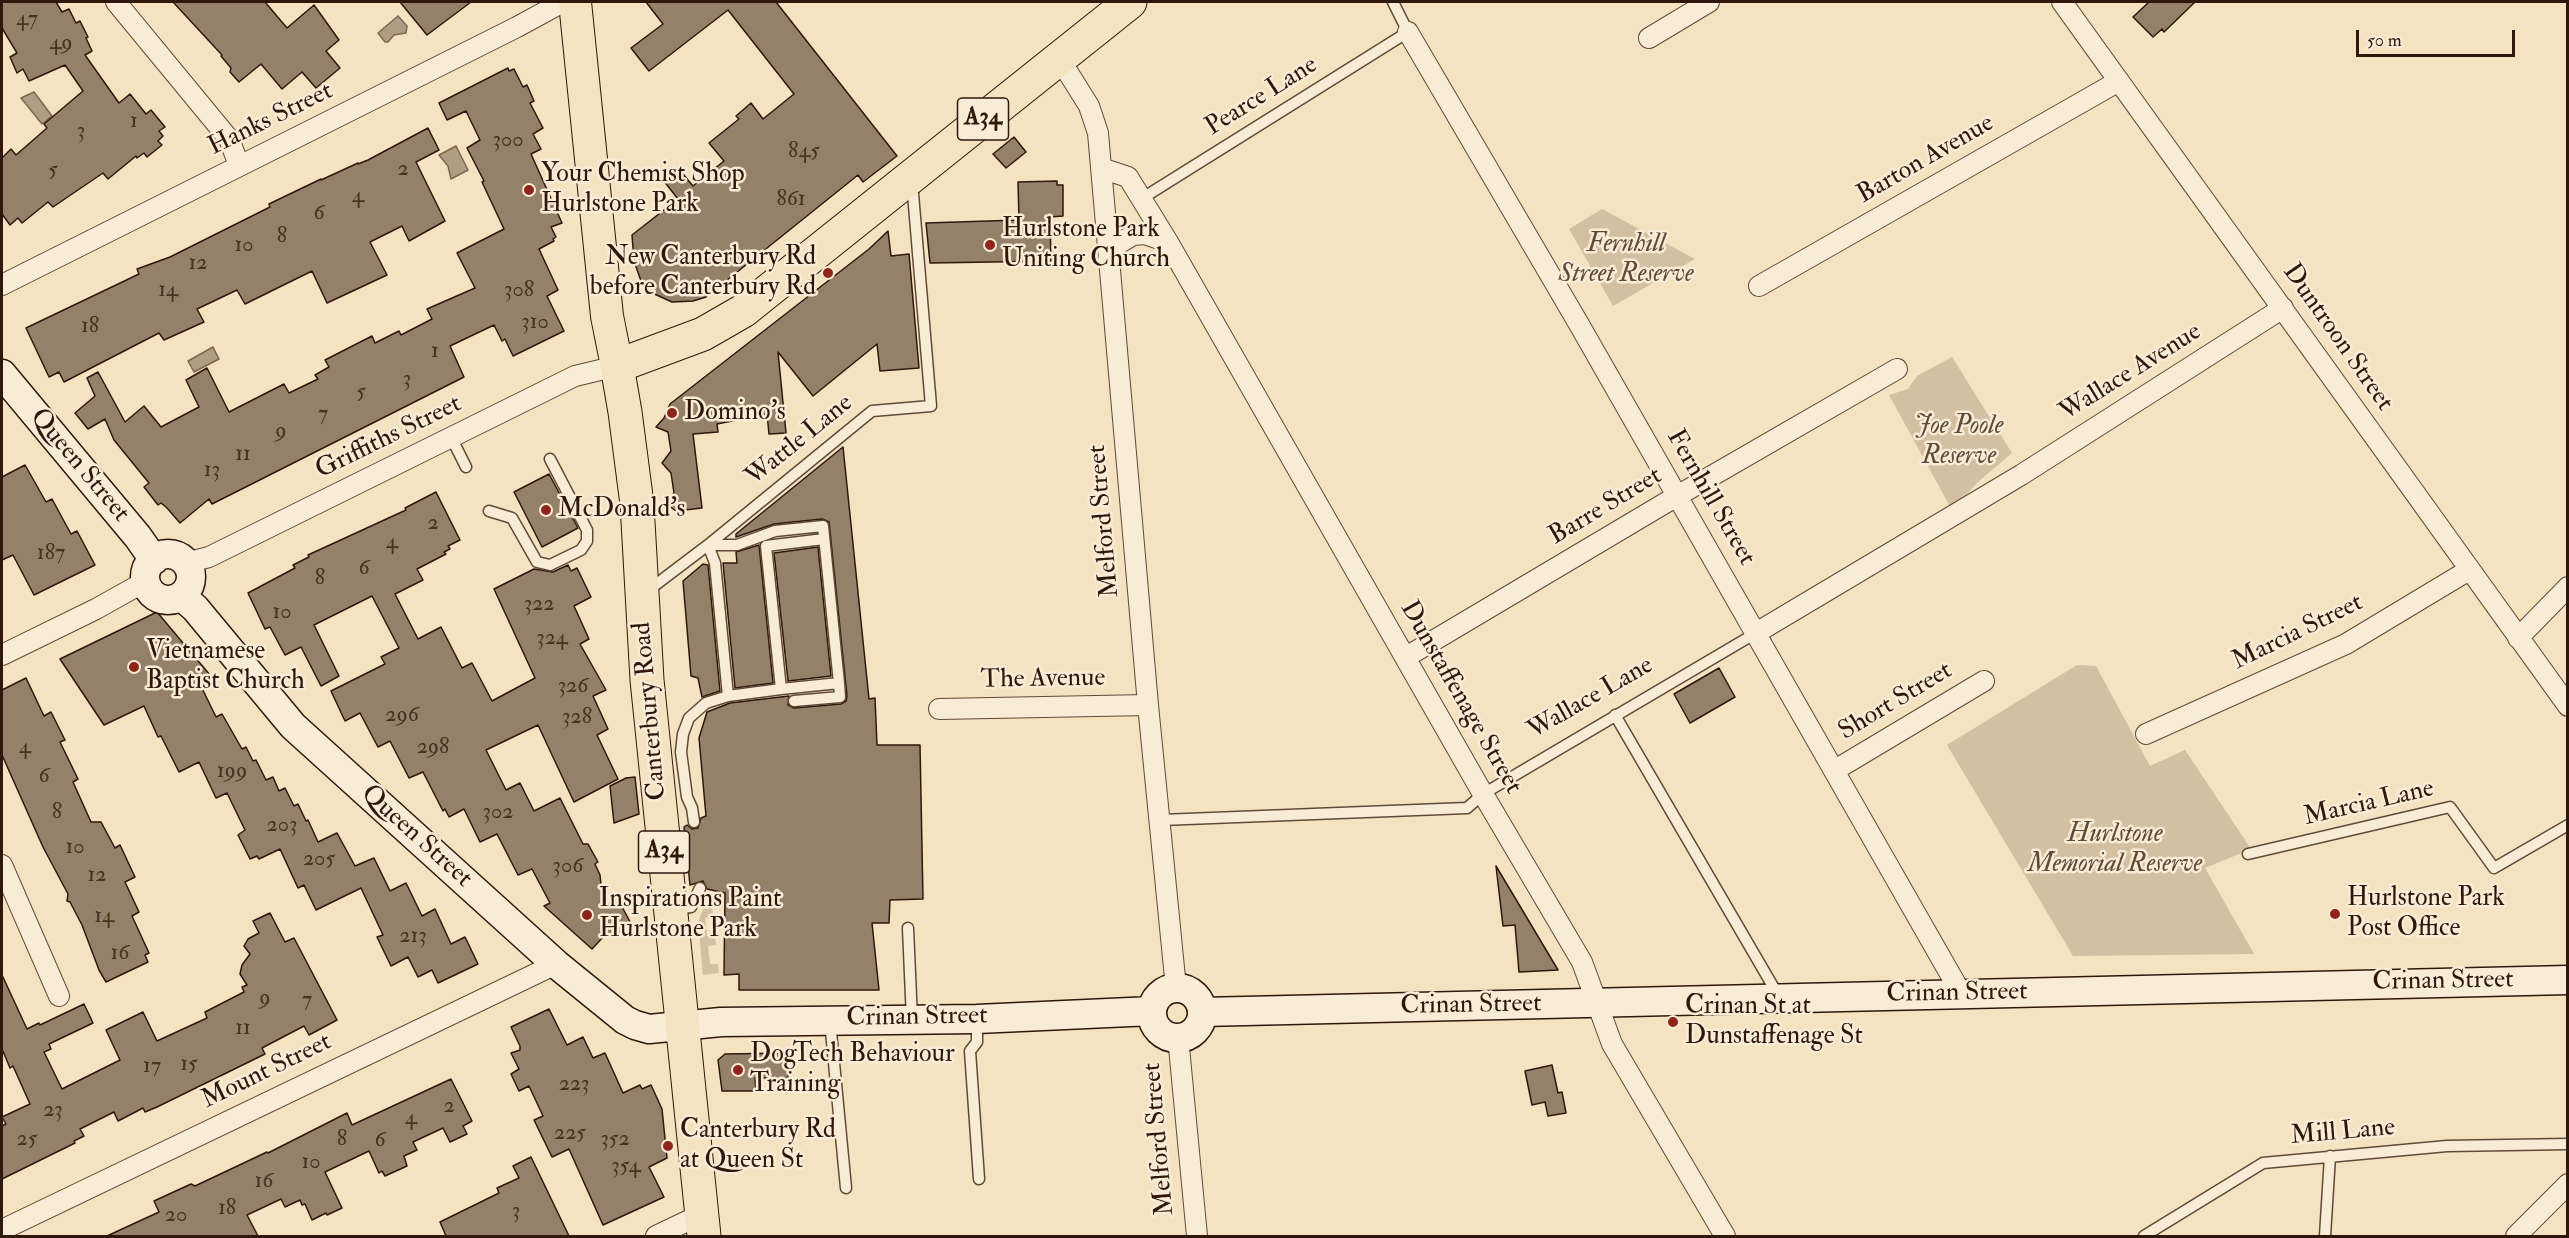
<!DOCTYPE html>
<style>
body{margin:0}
#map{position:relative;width:2569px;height:1238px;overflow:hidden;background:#f4e2c0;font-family:"IM FELL Double Pica",serif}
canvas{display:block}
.frame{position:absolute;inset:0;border:3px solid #2f170c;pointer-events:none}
.scale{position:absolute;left:2356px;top:30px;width:159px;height:27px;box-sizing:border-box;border:3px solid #2f170c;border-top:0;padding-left:8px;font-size:18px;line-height:21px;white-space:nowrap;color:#2f170c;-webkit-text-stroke:4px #f8ecd6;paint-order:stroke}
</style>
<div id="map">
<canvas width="2569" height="1238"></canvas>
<div class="frame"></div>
<div class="scale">50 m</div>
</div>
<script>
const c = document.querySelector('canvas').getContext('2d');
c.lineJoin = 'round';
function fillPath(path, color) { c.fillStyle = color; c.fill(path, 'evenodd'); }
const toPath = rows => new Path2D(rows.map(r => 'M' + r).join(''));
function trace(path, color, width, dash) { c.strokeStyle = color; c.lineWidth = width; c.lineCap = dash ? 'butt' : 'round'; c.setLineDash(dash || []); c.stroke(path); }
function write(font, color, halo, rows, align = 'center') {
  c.font = font + ' "IM FELL Double Pica",serif'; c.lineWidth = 5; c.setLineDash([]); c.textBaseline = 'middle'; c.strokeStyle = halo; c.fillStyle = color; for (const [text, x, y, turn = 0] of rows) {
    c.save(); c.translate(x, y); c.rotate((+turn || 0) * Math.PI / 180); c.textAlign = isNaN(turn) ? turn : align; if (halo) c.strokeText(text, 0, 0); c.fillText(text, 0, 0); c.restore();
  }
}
fillPath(toPath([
 [1602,209,1695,259,1613,306,1569,229],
 [1952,357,2012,453,1979,481,1952,510,1889,395,1908,389,1917,376],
 [2077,665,2096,666,2150,766,2185,750,2251,849,2205,868,2254,954,2073,956,1947,745],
 [712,906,713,916,705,918,707,936,715,936,716,945,708,946,710,964,718,964,719,973,703,975,698,922,704,907]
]), '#d3bfa1');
const water = toPath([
 [398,16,407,26,406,33,394,35,388,42,385,42,378,33,398,16],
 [34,92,52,116,42,124,21,98,34,92],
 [456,146,468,170,451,179,448,166,439,155,456,146],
 [213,347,219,359,194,372,188,361,213,347]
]);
fillPath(water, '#b19d83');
trace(water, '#7d6753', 1.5);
const building = toPath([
 [2,2,56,2,62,12,69,9,76,23,80,21,88,37,86,38,92,51,85,55,119,103,130,94,146,114,151,110,165,127,159,131,163,136,158,141,162,145,147,157,144,153,137,158,136,156,108,179,103,173,53,207,48,202,22,223,18,218,10,225,2,214,2,158,11,149,16,155,47,128,44,124,83,91,65,65,29,81,23,69,17,73,10,57,17,53,2,28,2,2],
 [173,2,265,2,287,28,314,5,339,40,326,51,340,68,316,88,302,72,282,89,261,64,239,82,230,72,231,68,221,56,222,55,173,2],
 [400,2,471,2,427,35,400,2],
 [646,2,776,2,897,156,863,182,858,175,706,297,693,301,672,302,650,292,641,281,634,261,632,235,678,199,663,180,678,168,693,186,724,161,709,143,739,119,736,116,751,103,763,119,794,94,728,10,649,71,631,48,663,24,646,2],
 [2149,2,2195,2,2164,32,2162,29,2153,37,2133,17,2149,2],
 [508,68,509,71,514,69,523,87,527,85,534,101,530,103,543,128,533,134,541,149,531,154,562,223,551,227,556,237,553,239,554,241,539,249,558,290,547,296,564,331,513,356,505,339,502,341,494,325,450,346,464,377,212,504,209,499,180,523,167,508,161,503,158,505,144,487,149,483,114,440,105,419,88,429,75,413,95,396,87,378,98,372,125,422,144,406,161,427,199,407,186,380,207,368,229,412,284,384,289,393,318,379,315,375,329,367,325,360,372,336,375,343,399,331,401,335,432,319,427,309,475,288,457,253,504,229,482,182,484,181,467,148,480,140,466,111,447,120,439,103,508,68],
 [428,128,439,150,416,162,445,221,409,241,402,226,370,242,387,275,327,303,312,271,245,304,237,290,197,309,204,322,164,340,159,333,64,382,59,372,49,377,26,328,139,274,137,269,170,257,270,207,269,204,321,179,321,180,358,163,358,164,368,160,428,128],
 [1014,137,1026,152,1006,168,993,154,1014,137],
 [1057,181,1057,185,1063,185,1063,216,1050,217,1051,261,930,263,926,223,1019,220,1018,182,1057,181],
 [888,231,891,256,909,254,919,368,880,371,877,344,813,396,778,352,786,433,769,434,767,414,717,424,718,432,693,434,702,508,676,511,665,503,674,493,671,473,662,463,671,451,668,432,656,427,664,418,670,404,869,249,888,231],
 [843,447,869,699,875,698,877,745,920,745,923,899,890,900,889,923,872,923,879,990,739,990,739,974,724,975,725,893,707,889,703,881,690,885,684,827,687,825,692,829,698,828,701,818,706,816,699,738,707,712,730,703,789,696,788,705,794,708,841,704,846,701,847,696,829,522,822,519,774,524,736,537,736,534,843,447],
 [25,465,46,502,52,499,71,534,77,531,95,565,34,595,13,555,2,560,2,477,25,465],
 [549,474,578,528,542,547,514,492,549,474],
 [436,492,460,540,448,546,450,549,444,552,446,554,417,569,423,580,395,594,418,639,441,627,462,668,472,663,492,701,535,678,494,589,534,569,553,572,568,565,571,571,577,568,591,597,574,606,589,639,580,644,606,690,593,696,608,729,597,735,618,779,574,802,538,725,486,750,506,790,520,783,534,811,560,798,583,844,588,844,598,862,595,864,600,875,603,904,620,903,636,933,604,936,592,949,544,906,550,903,532,869,518,875,497,834,480,842,464,809,449,817,445,809,443,811,423,772,409,778,390,741,378,747,360,713,345,721,331,691,385,664,381,657,399,648,372,596,314,625,339,676,321,686,301,647,285,655,270,627,265,629,248,593,295,568,293,565,309,557,308,555,406,510,405,508,436,492],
 [759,545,773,683,735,688,723,563,737,563,736,552,759,545],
 [818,547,831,676,788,681,774,553,818,547],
 [703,564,708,565,720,691,702,697,698,678,691,676,683,581,703,564],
 [157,612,210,675,198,680,216,717,222,714,242,749,246,747,253,761,256,760,266,780,273,777,279,791,285,788,294,806,298,804,306,821,308,820,318,842,337,833,355,866,374,858,390,891,406,883,422,916,435,909,451,944,465,937,478,964,438,983,432,970,418,977,408,957,391,966,377,937,383,935,361,888,316,910,304,885,298,888,280,849,259,859,257,856,250,859,238,835,245,830,227,793,216,798,199,762,179,772,161,736,158,737,144,706,104,725,60,659,157,612],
 [1719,668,1735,697,1690,723,1674,694,1719,668],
 [26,678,44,716,51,712,65,740,60,742,78,779,73,782,91,822,101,822,115,848,120,845,135,877,125,882,139,912,132,916,149,953,145,955,148,962,106,982,99,970,82,925,70,902,67,901,68,894,43,847,2,755,2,690,26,678],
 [635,777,639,814,614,823,610,786,626,778,635,777],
 [1496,866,1530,923,1558,970,1519,972,1515,925,1503,926,1496,866],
 [270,913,285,942,294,938,337,1020,309,1035,304,1026,262,1048,265,1054,157,1107,145,1112,143,1108,118,1121,114,1112,80,1129,84,1136,74,1141,75,1143,2,1179,2,1126,6,1124,2,1117,30,1104,13,1066,10,1068,2,1049,2,975,27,1029,39,1023,40,1025,84,1004,93,1023,49,1044,51,1049,44,1052,62,1089,120,1060,106,1030,143,1012,157,1041,207,1018,205,1012,244,992,242,987,247,985,240,974,242,965,250,954,244,946,248,939,259,933,253,921,270,913],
 [549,1009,567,1045,583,1037,593,1058,605,1053,623,1093,640,1085,642,1089,651,1085,662,1109,667,1158,649,1167,664,1197,603,1225,569,1149,552,1157,534,1120,543,1116,529,1086,519,1091,511,1074,519,1069,511,1053,520,1050,520,1046,511,1027,549,1009],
 [787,1053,788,1078,755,1078,756,1091,722,1091,718,1060,725,1054,787,1053],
 [1552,1065,1558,1093,1562,1092,1566,1113,1548,1116,1545,1102,1532,1105,1525,1071,1552,1065],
 [451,1079,472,1121,463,1126,467,1134,450,1142,443,1128,413,1142,417,1150,404,1156,407,1166,385,1176,382,1171,379,1173,369,1151,325,1172,342,1208,327,1215,326,1213,312,1220,305,1204,302,1205,300,1200,285,1207,281,1199,247,1215,258,1236,107,1236,159,1212,154,1201,191,1184,195,1186,267,1152,268,1153,347,1113,352,1125,451,1079],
 [531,1157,569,1236,446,1236,440,1222,499,1193,497,1188,519,1178,513,1166,531,1157]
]);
fillPath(building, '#95816a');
trace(building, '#2f170c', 1.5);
const lane = toPath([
 [1141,199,1408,32,1393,2],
 [451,437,466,467],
 [489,511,512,518,537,562,550,565,581,550,587,541,587,530,550,459],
 [646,592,708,545,872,411,931,406,912,182],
 [728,696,715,563,708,545,737,545,775,531,823,526,839,683,781,689,766,546,824,539],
 [794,701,840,697,839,683],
 [1615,715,1778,995],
 [1161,820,1467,808,1483,794,1756,633],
 [694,822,692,808,687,797,681,752,683,734,689,718,706,703,728,696,781,689],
 [2248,854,2450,807,2494,868,2568,825],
 [674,909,691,907,700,888],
 [908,928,912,1020],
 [977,1020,977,1042,970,1051,979,1179],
 [830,1021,846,1188],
 [2144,1236,2263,1163,2447,1146,2568,1144],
 [2325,1236,2330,1156]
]);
const street = toPath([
 [116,2,229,139,239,165],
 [2062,2,2568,706],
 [1408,32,1580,326,1961,993],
 [1649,38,1709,2],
 [1059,58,1089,106,1098,133,1148,705,1176,988],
 [1101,168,1128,177,1168,242,1483,794,1582,962,1612,1044,1725,1236],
 [1108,260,1118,244,1133,235,1145,234,1168,242],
 [2,285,517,27,563,2],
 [1759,286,2119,81],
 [186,563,209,557,575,376,617,366],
 [1756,633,2021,475,2283,308],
 [2518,638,2568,587],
 [2,655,96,609,146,581],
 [1406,657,1677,496,1897,369],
 [939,709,1148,705],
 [2146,734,2346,644,2469,570],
 [1835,770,1984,681],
 [2,865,59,996],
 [1178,1037,1197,1236],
 [2,1230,556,964],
 [656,1236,702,1214],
 [2516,1236,2568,1184]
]);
const secondary = toPath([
 [2,374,138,537,154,560],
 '145 577a23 23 0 1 1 46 0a23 23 0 1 1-46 0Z',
 [181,596,195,608,293,726,556,964,625,1020,635,1025,649,1029,721,1022,977,1019,1152,1011],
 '1152 1013a25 25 0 1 1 50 0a25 25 0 1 1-50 0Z',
 [1202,1012,2568,980]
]);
const primary = toPath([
 [575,2,607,316,617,366]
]);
const highway = toPath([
 [704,1236,647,680,637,504,625,412,617,366,703,334,743,311,1130,2]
]);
trace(lane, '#604a39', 13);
trace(street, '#604a39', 22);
trace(secondary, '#2f170c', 31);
trace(primary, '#2f170c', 34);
trace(highway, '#2f170c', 35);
trace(lane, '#f8ecd6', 10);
trace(street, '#f8ecd6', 20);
trace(secondary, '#f8ecd6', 28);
trace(primary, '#f4e2c0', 32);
trace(highway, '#f4e2c0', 33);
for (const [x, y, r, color] of [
 [529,190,6,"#8f2418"],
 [990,245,6,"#8f2418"],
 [828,273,6,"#8f2418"],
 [672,413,6,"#8f2418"],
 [546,510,6,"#8f2418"],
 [134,667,6,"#8f2418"],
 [2335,914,6,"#8f2418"],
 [587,915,6,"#8f2418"],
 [1673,1022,6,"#8f2418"],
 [738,1070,6,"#8f2418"],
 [668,1146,6,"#8f2418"]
]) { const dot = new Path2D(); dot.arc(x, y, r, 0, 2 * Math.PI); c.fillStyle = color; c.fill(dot); trace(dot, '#f8ecd6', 2); }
write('22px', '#483224', null, [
 ["47",27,20],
 ["49",61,44],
 ["1",134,122],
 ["3",81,132],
 ["300",508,141],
 ["845",804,152],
 ["2",403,170],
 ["5",53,171],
 ["4",358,197],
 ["861",791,200],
 ["6",319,214],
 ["8",282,237],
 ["10",244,246],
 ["12",198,264],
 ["14",168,291],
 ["308",519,291],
 ["310",535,323],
 ["18",90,327],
 ["1",435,352],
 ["3",407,380],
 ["5",361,393],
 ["7",323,415],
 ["9",281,432],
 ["11",243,455],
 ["13",212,471],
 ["2",433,524],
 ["4",392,543],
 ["187",51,554],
 ["6",364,569],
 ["8",320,579],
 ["322",539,605],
 ["10",282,613],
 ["324",552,639],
 ["326",573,687],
 ["296",402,716],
 ["328",577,718],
 ["4",25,748],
 ["298",433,748],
 ["199",232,772],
 ["6",44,777],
 ["8",57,813],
 ["302",498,813],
 ["203",282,826],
 ["10",75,848],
 ["205",319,860],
 ["306",568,867],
 ["12",97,876],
 ["14",104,917],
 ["213",413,937],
 ["16",120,954],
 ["9",265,999],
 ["7",307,1001],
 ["11",243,1029],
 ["15",189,1065],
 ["17",152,1067],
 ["223",574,1085],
 ["2",449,1107],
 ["23",53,1111],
 ["4",411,1119],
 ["225",570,1134],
 ["25",27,1140],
 ["8",342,1140],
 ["352",615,1140],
 ["6",380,1141],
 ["10",311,1163],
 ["354",626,1167],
 ["16",264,1182],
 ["18",227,1209],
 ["3",516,1212],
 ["20",176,1216]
]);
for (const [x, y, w] of [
 [983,119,51],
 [664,852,51]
]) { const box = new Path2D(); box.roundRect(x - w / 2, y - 21, w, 42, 4.5); c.fillStyle = '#f8ecd6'; c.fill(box); trace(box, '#2f170c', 1.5); }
write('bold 24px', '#2f170c', null, [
 ["A34",983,119],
 ["A34",664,852]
]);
write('26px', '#2f170c', '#f8ecd6', [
 ["Pearce Lane",1262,97,-32],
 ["Hanks Street",271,120,-26],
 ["Barton Avenue",1926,160,-30],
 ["Duntroon Street",2337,338,55],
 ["Wallace Avenue",2131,373,-32],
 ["Griffiths Street",389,438,-26],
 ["Wattle Lane",800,441,-39],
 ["Queen Street",79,466,50],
 ["Fernhill Street",1710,498,60],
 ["Barre Street",1606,507,-31],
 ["Melford Street",1105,521,-95],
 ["Marcia Street",2298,633,-26],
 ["The Avenue",1043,680,-1],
 ["Dunstaffenage Street",1460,698,60],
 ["Wallace Lane",1591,699,-30],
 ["Short Street",1896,702,-31],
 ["Canterbury Road",651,711,-95],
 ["Marcia Lane",2369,804,-13],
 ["Queen Street",416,837,42],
 ["Crinan Street",2443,982,-1],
 ["Crinan Street",1957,994,-1],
 ["Crinan Street",1471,1006,-1],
 ["Crinan Street",917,1018,-1],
 ["Mount Street",267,1072,-26],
 ["Mill Lane",2343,1133,-5],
 ["Melford Street",1160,1139,-95]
]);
write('26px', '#2f170c', '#f8ecd6', [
 ["Your Chemist Shop",541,175],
 ["Hurlstone Park",541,205],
 ["Hurlstone Park",1002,230],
 ["Uniting Church",1002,260],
 ["New Canterbury Rd",816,258,"right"],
 ["before Canterbury Rd",816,288,"right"],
 ["Domino's",684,413],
 ["McDonald's",558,510],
 ["Vietnamese",146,652],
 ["Baptist Church",146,682],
 ["Hurlstone Park",2347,899],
 ["Post Office",2347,929],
 ["Inspirations Paint",599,900],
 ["Hurlstone Park",599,930],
 ["Crinan St at",1685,1007],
 ["Dunstaffenage St",1685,1037],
 ["DogTech Behaviour",750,1055],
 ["Training",750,1085],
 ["Canterbury Rd",680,1131],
 ["at Queen St",680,1161]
], 'left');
write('italic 26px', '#604939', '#f8ecd6', [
 ["Fernhill",1626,245],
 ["Street Reserve",1626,275],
 ["Joe Poole",1959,427],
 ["Reserve",1959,457],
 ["Hurlstone",2115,835],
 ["Memorial Reserve",2115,865]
]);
</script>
